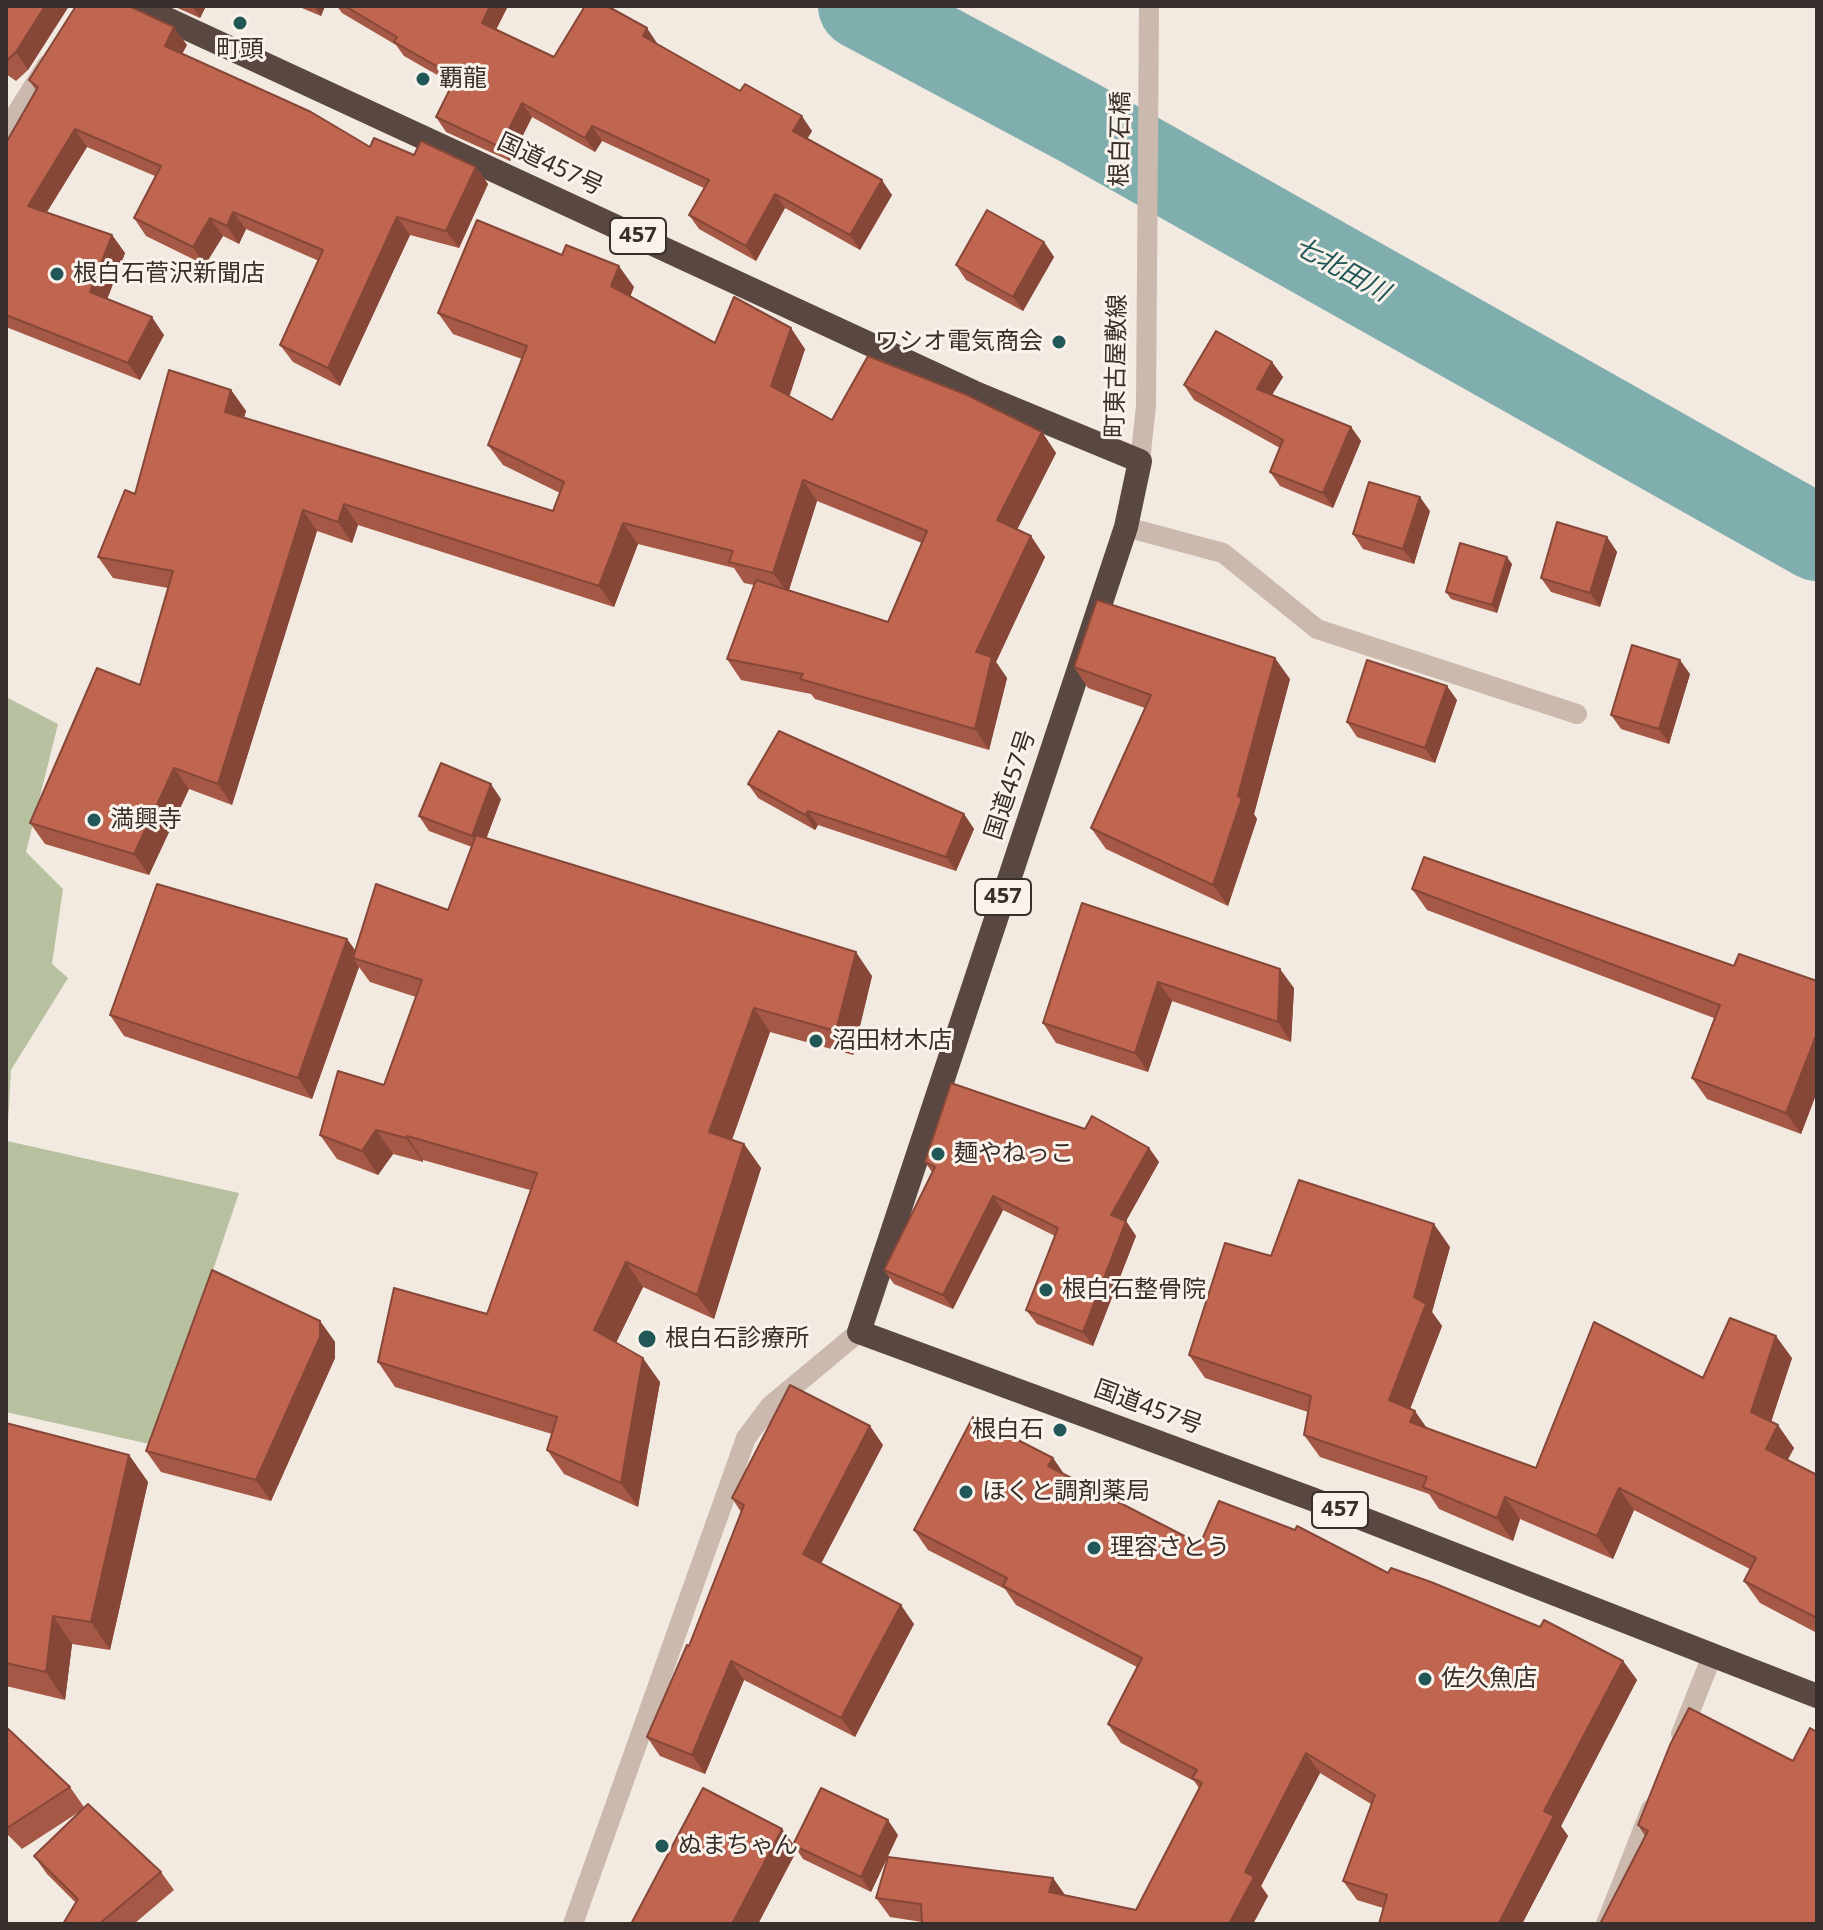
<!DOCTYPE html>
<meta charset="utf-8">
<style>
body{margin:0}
#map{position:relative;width:1823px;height:1930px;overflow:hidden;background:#f2e9e0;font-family:"Noto Sans",sans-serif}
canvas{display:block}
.frame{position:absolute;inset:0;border:8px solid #382e2b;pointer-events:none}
</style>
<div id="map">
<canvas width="1823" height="1930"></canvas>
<div class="frame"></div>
</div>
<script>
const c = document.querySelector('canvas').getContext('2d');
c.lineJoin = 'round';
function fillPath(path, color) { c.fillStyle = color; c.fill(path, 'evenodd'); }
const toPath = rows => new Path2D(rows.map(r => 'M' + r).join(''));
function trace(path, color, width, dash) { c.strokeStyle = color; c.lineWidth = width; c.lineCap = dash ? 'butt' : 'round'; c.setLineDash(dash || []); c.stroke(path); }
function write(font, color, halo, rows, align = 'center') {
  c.font = font + ' "Noto Sans","Noto Sans JP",sans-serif'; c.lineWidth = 6; c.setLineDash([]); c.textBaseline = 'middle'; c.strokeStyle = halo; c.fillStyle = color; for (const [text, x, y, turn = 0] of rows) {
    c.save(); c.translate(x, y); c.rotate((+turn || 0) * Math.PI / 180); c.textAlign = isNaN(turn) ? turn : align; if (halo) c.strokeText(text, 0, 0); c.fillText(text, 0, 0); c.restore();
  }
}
fillPath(toPath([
 [6,697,58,724,26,852,63,889,52,964,68,978,11,1070,7,1141,239,1193,154,1445,6,1412]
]), '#b7c1a0');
trace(toPath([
 [861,6,1078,122,1817,538]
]), '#80aeae', 86);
trace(toPath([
 [6,130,47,65],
 [1140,461,1146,406,1149,6],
 [1126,527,1223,553,1317,629,1577,714],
 [1681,1734,1712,1656],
 [573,1924,746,1438,770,1406,859,1332],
 [1606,1924,1651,1809]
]), '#cab9ac', 20);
trace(toPath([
 [139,6,973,392,1140,461,1126,527,859,1332,1312,1499,1817,1696]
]), '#594842', 24);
fillPath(toPath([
 [6,6,69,6,28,70,16,81,6,74],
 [173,6,206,6,200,18],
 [297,6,325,6,321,16],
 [337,6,508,6,496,30,554,57,657,43,657,44,812,131,807,139,892,195,860,250,785,208,756,261,699,229,689,215,704,188,602,141,595,152,532,117,510,161,446,132,436,117,453,84,404,56,396,45,342,13],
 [187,45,182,54,370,147,476,167,488,184,459,248,410,235,340,386,293,362,280,345,319,261,246,229,239,244,223,236,205,265,146,236,134,218,155,176,87,147,47,212,112,235,125,253,107,299,164,335,140,380,6,327,6,143,36,90,29,80],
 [1044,242,1054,257,1023,311,966,280,956,265],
 [634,287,630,296,715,343,805,349,789,396,832,420,1042,432,1056,453,1017,530,1045,557,996,662,1007,678,989,750,815,699,811,694,741,680,727,659,754,585,744,583,734,568,638,544,614,607,358,525,352,543,317,531,232,805,189,789,149,875,45,844,30,823,140,685,168,588,113,578,98,557,135,494,231,390,246,411,244,418,553,511,560,493,503,465,488,445,522,359,453,334,438,313],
 [817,501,922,543,888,622,789,590],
 [1272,362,1283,377,1272,395,1351,427,1361,441,1333,508,1280,486,1270,472,1280,448,1194,400,1184,385],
 [1430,511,1414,564,1363,549,1353,534],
 [1607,537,1617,552,1600,607,1551,592,1541,578],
 [1512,564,1497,613,1451,599,1446,592],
 [1074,667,1290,679,1254,814,1257,819,1228,906,1106,849,1091,828,1145,708,1088,688],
 [1690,674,1669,744,1621,729,1611,715],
 [1457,700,1435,763,1357,737,1347,722],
 [748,784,964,814,974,829,956,871,818,825,815,830,758,798],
 [501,799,486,839,872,976,853,1055,770,1032,732,1140,744,1144,761,1168,714,1319,643,1287,616,1343,660,1382,638,1507,564,1474,547,1450,552,1434,395,1387,378,1362,487,1314,530,1190,423,1160,423,1162,393,1154,378,1175,337,1159,320,1135,384,1085,416,997,370,982,359,967,312,1099,124,1036,110,1015,347,939,355,950,448,910,472,847,429,831,419,816],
 [1412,889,1734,966,1817,981,1817,1092,1801,1134,1707,1099,1692,1078,1714,1018,1427,910],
 [1082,903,1294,988,1291,1042,1172,1001,1148,1072,1056,1043,1043,1023],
 [1085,1129,1149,1148,1159,1162,1126,1221,1136,1236,1093,1346,1037,1324,1026,1310,1055,1236,1003,1210,953,1309,894,1284,884,1270,932,1172,925,1162],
 [1450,1247,1432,1312,1442,1326,1410,1409,1427,1428,1536,1468,1703,1378,1792,1358,1771,1422,1794,1448,1787,1460,1817,1475,1817,1633,1760,1603,1744,1581,1750,1569,1634,1510,1613,1559,1520,1519,1513,1541,1439,1509,1429,1494,1320,1457,1304,1435,1308,1412,1205,1378,1189,1355,1271,1256],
 [320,1321,335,1342,335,1358,271,1501,161,1472,146,1451],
 [6,1423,129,1455,148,1482,110,1650,72,1644,65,1700,6,1686],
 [883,1445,821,1564,914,1624,855,1737,744,1680,705,1774,660,1756,647,1737,689,1646,741,1512,732,1498],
 [1053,1458,1064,1474,1200,1544,1388,1573,1623,1661,1637,1680,1561,1826,1568,1836,1522,1924,1379,1924,1383,1908,1357,1900,1343,1881,1371,1804,1320,1773,1261,1886,1268,1896,1253,1924,922,1924,922,1922,890,1917,876,1898,1053,1878,1065,1895,1136,1910,1199,1788,1194,1781,1121,1743,1108,1724,1137,1667,1016,1605,1005,1589,928,1550,914,1530],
 [6,1727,70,1787,84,1807,161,1872,174,1890,134,1924,63,1924,76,1903,47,1874,34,1856,79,1812,22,1849,6,1833],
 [1793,1761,1817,1924,1645,1836,1638,1825],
 [782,1829,793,1844,898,1835,871,1892,803,1859,797,1850,758,1924]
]), '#a55845');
fillPath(toPath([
 [45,6,69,6,28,70,16,52],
 [192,6,206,6,200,18],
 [314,6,325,6,321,16],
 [490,6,508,6,492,37,482,23],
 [174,27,187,45,177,63,165,46],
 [647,28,657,43,653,51,643,36],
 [522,103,532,117,510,161,500,147],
 [802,116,812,131,803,146,793,131],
 [592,126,602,141,595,152,585,138],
 [75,129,87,147,40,223,28,206],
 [476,167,488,184,459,248,446,231],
 [882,180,892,195,860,250,850,235],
 [775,194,785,208,756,261,746,246],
 [233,212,246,229,239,244,227,226],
 [397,217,410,235,340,386,328,368],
 [210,218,223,236,205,265,193,247],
 [112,235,125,253,103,310,90,292],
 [1044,242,1054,257,1023,311,1013,297],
 [619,266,634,287,626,307,611,286],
 [152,317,164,335,140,380,128,363],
 [791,328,805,349,786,407,771,386],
 [1272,362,1283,377,1267,403,1257,389],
 [231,390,246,411,239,433,225,412],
 [1351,427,1361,441,1333,508,1323,493],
 [1042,432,1056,453,1011,541,997,520],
 [803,480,817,501,788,593,773,573],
 [1420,497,1430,511,1414,564,1403,549],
 [344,504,358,525,352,543,338,522],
 [303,510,317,531,232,805,218,784],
 [623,523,638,544,614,607,599,586],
 [1031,536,1045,557,996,662,1007,678,989,750,975,729,976,652],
 [1607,537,1617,552,1600,607,1590,593],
 [1507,557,1512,564,1497,613,1492,605],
 [1275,658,1290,679,1254,814,1257,819,1228,906,1213,885],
 [1680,660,1690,674,1669,744,1659,729],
 [1447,686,1457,700,1435,763,1425,748],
 [174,768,189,789,149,875,134,854],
 [491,784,501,799,482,850,472,836],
 [808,811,818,825,815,830,805,815],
 [964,814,974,829,956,871,946,857],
 [347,939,362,960,353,958,359,967,312,1099,298,1078],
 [856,952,872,976,853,1055,836,1031],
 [1280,969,1294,988,1291,1042,1278,1022],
 [1158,982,1172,1001,1148,1072,1135,1053],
 [754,1008,770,1032,726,1156,709,1132],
 [1817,1033,1817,1092,1801,1134,1786,1113],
 [376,1130,393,1154,378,1175,362,1151],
 [407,1136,423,1160,423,1162,406,1138],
 [744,1144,761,1168,714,1319,697,1295],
 [1149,1148,1159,1162,1121,1230,1111,1215],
 [993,1196,1003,1210,953,1309,943,1295],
 [1126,1221,1136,1236,1093,1346,1083,1332],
 [1434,1224,1450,1247,1432,1312,1442,1326,1405,1422,1389,1400,1414,1297],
 [626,1262,643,1287,610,1355,594,1330],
 [320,1321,335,1342,335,1358,271,1501,256,1480],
 [1776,1336,1792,1358,1767,1434,1751,1412],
 [643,1358,660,1382,638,1507,621,1483],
 [1415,1411,1431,1434,1410,1422],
 [1778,1425,1794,1448,1782,1471,1766,1449],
 [870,1426,883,1445,816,1573,803,1554],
 [129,1455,148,1482,110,1650,91,1622],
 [1053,1458,1066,1477,1048,1466],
 [1619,1488,1634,1510,1613,1559,1597,1536],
 [1505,1497,1520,1519,1513,1541,1497,1518],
 [901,1605,914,1624,855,1737,841,1718],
 [53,1616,72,1644,65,1700,46,1672],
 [731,1661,744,1680,705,1774,692,1755],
 [1623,1661,1637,1680,1561,1826,1568,1836,1522,1924,1500,1924,1499,1923,1544,1811],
 [1306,1753,1320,1773,1261,1886,1268,1896,1253,1924,1229,1924,1245,1872],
 [888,1820,898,1835,871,1892,861,1877],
 [782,1829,797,1850,758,1924,732,1924],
 [1053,1878,1067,1898,1049,1892]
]), '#864738');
const building = toPath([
 [6,6,45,6,16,52,6,61,6,6],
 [76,6,129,6,174,27,165,46,311,112,370,147,374,138,414,155,421,141,476,167,446,231,397,217,328,368,280,345,323,250,233,212,227,226,210,218,193,247,134,218,161,166,75,129,28,206,112,235,90,292,152,317,128,363,6,315,6,143,38,87,29,80,76,6],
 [345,6,490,6,482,23,554,57,585,6,607,6,647,28,643,36,740,91,745,84,802,116,793,131,882,180,850,235,775,194,746,246,689,215,709,180,592,126,585,138,522,103,500,147,436,117,456,77,394,42,397,37,345,6],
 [987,210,1044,242,1013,297,956,265,987,210],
 [477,220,562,255,566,245,619,266,611,286,715,343,734,297,791,328,771,386,832,420,868,356,967,395,1042,432,997,520,1031,536,976,652,992,657,975,729,800,679,803,674,727,659,756,580,888,622,927,531,803,480,773,573,729,562,733,551,623,523,599,586,344,504,338,522,303,510,218,784,174,768,134,854,30,823,97,668,140,685,173,571,98,557,125,490,135,494,169,370,231,390,225,412,553,511,564,482,488,445,527,346,438,313,477,220],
 [1216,331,1272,362,1257,389,1351,427,1323,493,1270,472,1283,440,1184,385,1216,331],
 [1369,482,1420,497,1403,549,1353,534,1369,482],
 [1557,522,1607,537,1590,593,1541,578,1557,522],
 [1460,543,1507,557,1492,605,1446,592,1460,543],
 [1097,600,1275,658,1238,796,1242,798,1213,885,1091,828,1151,695,1074,667,1097,600],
 [1632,645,1680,660,1659,729,1611,715,1632,645],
 [1367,660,1447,686,1425,748,1347,722,1367,660],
 [779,731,964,814,946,857,808,811,805,815,748,784,779,731],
 [441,763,491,784,472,836,419,816,441,763],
 [476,835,856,952,836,1031,754,1008,709,1132,744,1144,697,1295,626,1262,594,1330,643,1358,621,1483,547,1450,557,1417,378,1362,394,1288,487,1314,537,1173,407,1136,406,1138,376,1130,362,1151,320,1135,338,1071,384,1085,422,980,353,958,376,884,448,910,476,835],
 [1424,857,1734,966,1739,954,1817,981,1817,1033,1786,1113,1692,1078,1720,1005,1412,889,1424,857],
 [157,884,347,939,298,1078,110,1015,157,884],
 [1082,903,1280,969,1278,1022,1158,982,1135,1053,1043,1023,1082,903],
 [951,1083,1085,1129,1092,1116,1149,1148,1111,1215,1126,1221,1083,1332,1026,1310,1058,1228,993,1196,943,1295,884,1270,935,1167,925,1162,951,1083],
 [1299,1180,1434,1224,1414,1297,1426,1304,1389,1400,1415,1411,1410,1422,1536,1468,1594,1322,1703,1378,1730,1318,1776,1336,1751,1412,1778,1425,1766,1449,1817,1475,1817,1618,1744,1581,1756,1558,1619,1488,1597,1536,1505,1497,1497,1518,1423,1487,1427,1477,1304,1435,1311,1396,1189,1355,1225,1243,1271,1256,1299,1180],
 [212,1270,320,1321,320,1337,256,1480,146,1451,212,1270],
 [790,1385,870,1426,803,1554,901,1605,841,1718,731,1661,692,1755,647,1737,687,1645,689,1646,744,1505,732,1498,790,1385],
 [973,1417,1053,1458,1048,1466,1200,1544,1219,1501,1295,1530,1297,1526,1388,1573,1391,1568,1431,1582,1540,1627,1544,1620,1623,1661,1544,1811,1554,1816,1499,1923,1502,1924,1379,1924,1387,1895,1343,1881,1375,1795,1306,1753,1245,1872,1254,1877,1229,1924,931,1924,922,1923,921,1904,876,1898,888,1857,1053,1878,1049,1892,1136,1910,1202,1783,1192,1778,1197,1770,1108,1724,1142,1658,1003,1586,1007,1578,914,1530,973,1417],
 [6,1423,129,1455,91,1622,53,1616,46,1672,6,1663,6,1423],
 [1689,1708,1793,1761,1810,1728,1817,1732,1817,1924,1600,1924,1648,1831,1638,1825,1670,1745,1689,1708],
 [6,1727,70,1787,7,1828,6,1827,6,1727],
 [703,1788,782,1829,732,1924,631,1924,703,1788],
 [821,1788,888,1820,861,1877,793,1845,821,1788],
 [88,1804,161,1872,99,1924,63,1924,78,1899,34,1856,88,1804]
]);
fillPath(building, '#c06650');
trace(building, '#864738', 2);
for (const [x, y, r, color] of [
 [240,23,8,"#225758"],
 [423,79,8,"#225758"],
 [57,274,8,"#225758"],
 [1059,342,8,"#225758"],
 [94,820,8,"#225758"],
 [816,1041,8,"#225758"],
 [938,1154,8,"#225758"],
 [1046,1290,8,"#225758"],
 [647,1339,10,"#225758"],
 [1060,1430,8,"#225758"],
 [966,1492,8,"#225758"],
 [1094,1548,8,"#225758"],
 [1425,1679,8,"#225758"],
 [662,1846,8,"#225758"]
]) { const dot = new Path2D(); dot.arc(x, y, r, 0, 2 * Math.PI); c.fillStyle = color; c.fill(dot); trace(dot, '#faf3ec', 3); }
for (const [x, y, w] of [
 [638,236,56],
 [1003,897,56],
 [1340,1510,56]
]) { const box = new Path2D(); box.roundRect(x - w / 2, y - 18, w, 36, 6); c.fillStyle = '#faf3ec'; c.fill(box); trace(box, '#382e2b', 2); }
write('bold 22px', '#382e2b', null, [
 ["457",638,236],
 ["457",1003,897],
 ["457",1340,1510]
]);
write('24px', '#382e2b', '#faf3ec', [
 ["町頭",240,50,"center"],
 ["覇龍",439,79],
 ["根白石菅沢新聞店",73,274],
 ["ワシオ電気商会",1043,342,"right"],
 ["満興寺",110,820],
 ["沼田材木店",832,1041],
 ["麺やねっこ",954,1154],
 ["根白石整骨院",1062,1290],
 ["根白石診療所",665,1339],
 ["根白石",1044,1430,"right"],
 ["ほくと調剤薬局",982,1492],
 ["理容さとう",1110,1548],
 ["佐久魚店",1441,1679],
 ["ぬまちゃん",678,1846]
], 'left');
write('24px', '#382e2b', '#faf3ec', [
 ["根白石橋",1121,139,-89],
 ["国道457号",550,165,25],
 ["町東古屋敷線",1117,366,-89],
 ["国道457号",1011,785,-72],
 ["国道457号",1148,1408,20]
]);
write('italic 26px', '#225758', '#faf3ec', [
 ["七北田川",1341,270,29]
]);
</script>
